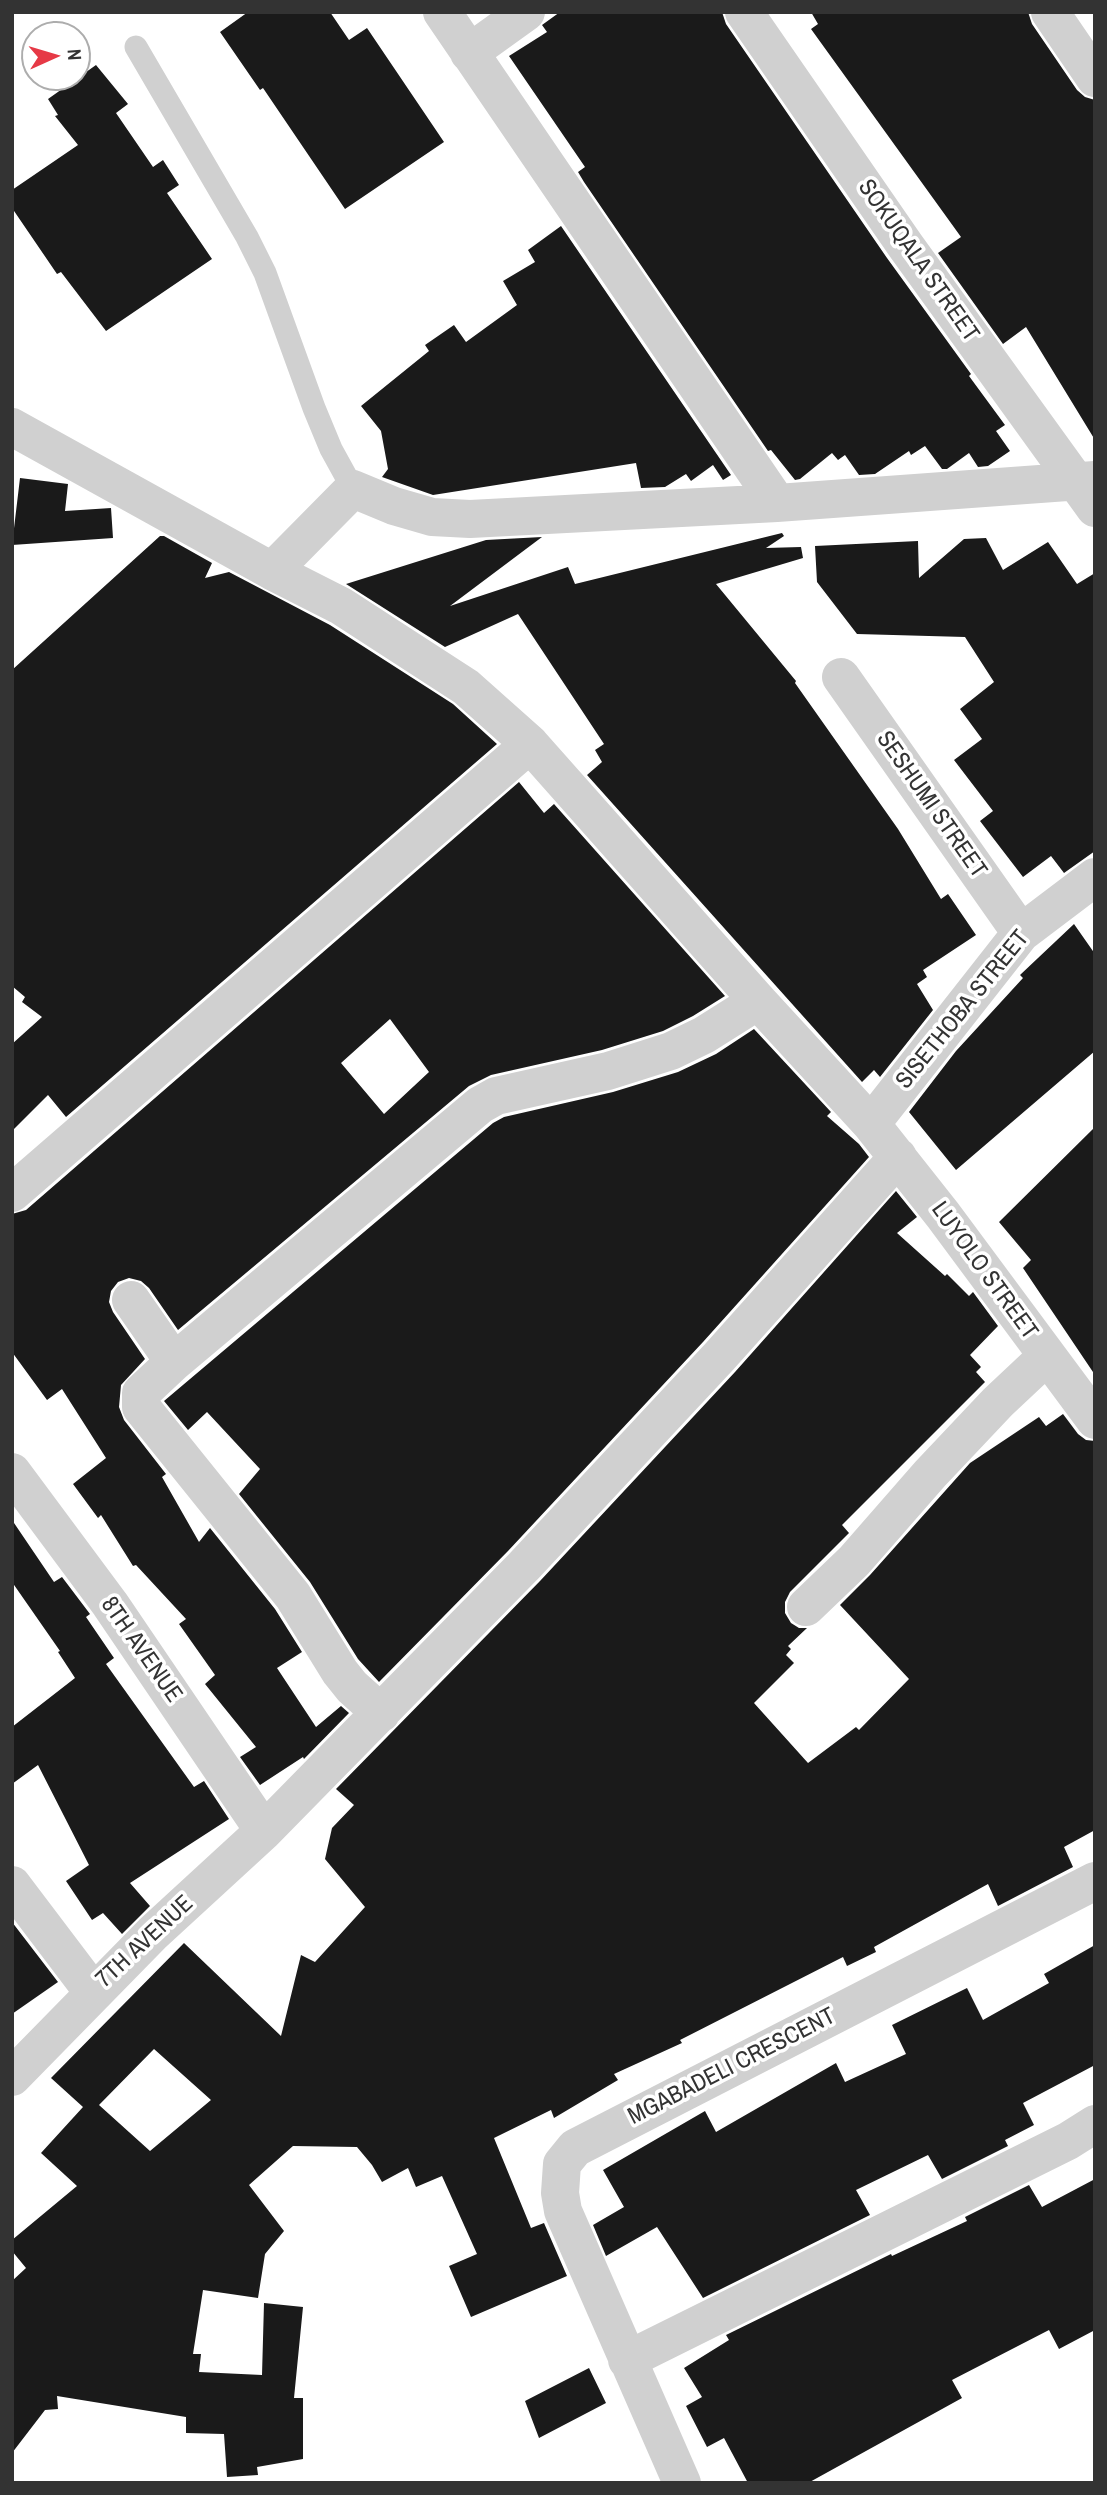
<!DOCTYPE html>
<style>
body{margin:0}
#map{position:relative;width:1107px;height:2495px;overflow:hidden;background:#fff;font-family:"Archivo Narrow",sans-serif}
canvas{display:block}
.frame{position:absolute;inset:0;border:14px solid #333;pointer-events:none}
.north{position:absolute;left:21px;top:21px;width:70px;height:70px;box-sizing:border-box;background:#fff;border:2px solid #adadad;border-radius:50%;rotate:86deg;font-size:19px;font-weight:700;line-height:28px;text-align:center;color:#333}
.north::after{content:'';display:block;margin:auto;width:24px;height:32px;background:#e63946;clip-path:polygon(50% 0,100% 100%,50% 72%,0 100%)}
</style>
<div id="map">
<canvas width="1107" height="2495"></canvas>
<div class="frame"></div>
<div class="north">N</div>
</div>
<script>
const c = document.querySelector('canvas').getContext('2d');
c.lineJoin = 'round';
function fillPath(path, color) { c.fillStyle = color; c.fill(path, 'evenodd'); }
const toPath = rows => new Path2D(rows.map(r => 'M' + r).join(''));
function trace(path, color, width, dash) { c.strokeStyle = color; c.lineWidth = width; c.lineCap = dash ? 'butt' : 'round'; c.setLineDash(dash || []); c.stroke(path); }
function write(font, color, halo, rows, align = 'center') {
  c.font = font + ' "Archivo Narrow",sans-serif'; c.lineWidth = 7; c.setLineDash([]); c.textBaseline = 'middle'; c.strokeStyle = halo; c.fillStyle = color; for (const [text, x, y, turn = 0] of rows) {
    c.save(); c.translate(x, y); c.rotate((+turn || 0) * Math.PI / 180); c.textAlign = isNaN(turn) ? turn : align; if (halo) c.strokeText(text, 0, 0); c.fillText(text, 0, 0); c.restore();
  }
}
fillPath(toPath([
 [248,12,330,12,349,40,367,28,444,142,345,209,263,88,260,90,220,32],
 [560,12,722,12,726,24,887,258,971,374,969,376,1005,425,996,431,1010,451,988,466,978,467,969,453,947,469,942,469,925,446,911,455,909,451,875,474,859,475,845,455,838,460,832,453,800,479,795,480,771,450,768,451,584,182,578,172,585,167,509,56,547,32,542,25],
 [811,12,1028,12,1032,24,1077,90,1085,97,1095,100,1095,440,1026,327,1003,344,938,253,961,237,811,29,818,24],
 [96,65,128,104,116,113,153,167,163,160,179,185,167,193,212,259,106,331,61,272,57,274,12,208,12,190,78,145,55,116,58,115,48,99],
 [561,226,731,475,723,480,713,465,691,481,686,474,665,487,641,488,636,463,433,495,382,477,388,469,381,431,361,406,429,351,425,345,454,325,466,342,517,305,503,281,535,262,528,250],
 [20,478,68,484,65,511,111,508,113,538,12,545],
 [782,533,784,536,766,548,801,547,803,558,716,584,796,681,795,683,898,829,941,899,948,894,976,935,923,970,927,977,917,984,933,1010,880,1077,874,1070,862,1082,587,775,602,762,595,750,604,744,518,614,445,647,346,584,486,540,542,537,450,606,568,567,575,584],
 [160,536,164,536,212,563,205,578,229,572,330,625,453,704,497,744,66,1117,48,1095,12,1131,12,1044,42,1017,22,1002,25,997,12,986,12,670],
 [986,538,1003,570,1048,542,1077,584,1095,573,1095,851,1064,873,1051,856,1023,877,980,821,993,811,954,760,982,739,960,709,994,682,965,637,857,634,817,582,815,546,918,541,919,578,964,539],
 [519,782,544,813,554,804,725,996,693,1016,663,1031,602,1050,491,1075,469,1086,178,1330,149,1288,141,1281,129,1278,118,1282,111,1291,109,1302,113,1312,145,1359,121,1385,119,1407,124,1420,166,1474,162,1477,199,1542,210,1528,275,1609,302,1652,277,1668,316,1727,341,1706,349,1713,304,1759,303,1757,260,1785,240,1757,256,1747,205,1684,215,1675,179,1624,186,1619,136,1565,133,1566,101,1515,98,1518,73,1484,106,1458,62,1389,47,1400,12,1352,12,1214,26,1210],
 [390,1019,429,1072,384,1114,341,1063],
 [1074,924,1095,954,1095,1051,956,1170,909,1112,956,1051,1023,978,1020,975],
 [754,1029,831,1112,827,1116,859,1144,869,1157,703,1342,508,1551,379,1682,358,1659,310,1582,239,1494,260,1469,207,1412,188,1430,164,1401,493,1123,504,1117,613,1092,678,1072,716,1054],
 [1095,1127,1095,1375,1023,1268,1031,1260,999,1222],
 [896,1191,917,1217,897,1233,945,1276,947,1274,969,1296,973,1292,998,1326,970,1355,981,1367,976,1372,985,1382,842,1525,849,1533,790,1592,785,1602,785,1613,791,1623,799,1628,807,1628,788,1646,791,1649,786,1655,794,1663,754,1703,808,1763,856,1727,859,1730,909,1679,840,1605,870,1575,970,1463,1039,1417,1046,1426,1063,1414,1078,1434,1086,1440,1095,1441,1095,1830,1064,1847,1073,1867,998,1906,988,1884,874,1947,876,1952,847,1966,843,1957,680,2040,682,2043,614,2074,618,2080,554,2118,551,2110,494,2138,531,2228,544,2223,567,2276,471,2317,449,2266,477,2254,442,2176,416,2187,408,2168,382,2182,372,2165,357,2147,293,2146,249,2185,284,2231,265,2254,258,2298,203,2290,193,2354,201,2354,199,2372,262,2375,264,2303,303,2307,294,2398,303,2398,303,2459,257,2467,258,2475,227,2477,224,2434,186,2433,186,2417,57,2396,58,2409,45,2410,12,2453,12,2281,26,2268,12,2251,12,2240,77,2186,41,2153,83,2107,51,2078,184,1943,281,2036,301,1955,315,1962,365,1907,325,1859,332,1828,354,1805,336,1789,540,1581,735,1372],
 [154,2049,211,2100,150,2151,99,2105],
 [12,1520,54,1582,62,1577,90,1614,86,1617,114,1658,106,1664,194,1787,204,1781,229,1819,130,1883,150,1906,122,1934,103,1913,92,1920,66,1881,89,1865,38,1765,12,1784,12,1727,75,1678,58,1652,60,1651,12,1582],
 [12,1922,58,1982,12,2014],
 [1095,1945,1095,2065,1023,2103,1034,2125,1005,2140,1008,2146,942,2179,928,2155,856,2190,870,2215,703,2298,657,2227,606,2256,593,2225,624,2207,603,2170,705,2111,716,2132,836,2063,845,2082,906,2054,892,2025,967,1988,983,2020,1049,1983,1044,1974],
 [1095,2179,1095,2330,1059,2349,1049,2330,952,2380,962,2398,808,2483,748,2483,724,2438,707,2447,686,2406,702,2397,684,2368,729,2340,726,2335,891,2254,892,2256,967,2221,965,2217,1029,2185,1042,2207],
 [589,2368,606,2403,539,2438,525,2401]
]), '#1a1a1a');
trace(toPath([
 [136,47,247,237,265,273,314,408,331,449,353,489]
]), '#d0d0d0', 23);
trace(toPath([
 [442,12,777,503],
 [744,12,905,245,1095,508],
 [1050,12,1095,78],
 [469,53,526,12],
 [12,427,272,571,341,606,466,687,530,744,758,1001,871,1124,943,1215,1095,1420],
 [272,571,353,489,394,506,432,517,470,519,777,503,1095,480],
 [841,677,1021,933],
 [871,1124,1021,933,1095,877],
 [12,1193,530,744],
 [131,1300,174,1362,141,1393,141,1407,293,1596,340,1672,352,1687,381,1713],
 [174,1362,480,1105,496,1096,608,1071,671,1051,704,1035,758,1001],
 [12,1472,110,1604,264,1831],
 [806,1607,854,1561,930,1474,998,1402,1047,1356],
 [12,1885,93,1992],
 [12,2077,153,1933,264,1831,524,1566,719,1357,898,1157],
 [627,2360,1068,2141,1095,2124],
 [682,2483,563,2211,560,2193,562,2164,575,2148,1095,1881]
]), '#d0d0d0', 38);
write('24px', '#333', '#fff', [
 ["SOKUQALA STREET",918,261,55],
 ["SESHUMI STREET",931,805,55],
 ["SISETHOBA STREET",963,1010,-51],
 ["LUYOLO STREET",984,1271,54],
 ["8TH AVENUE",141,1650,55],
 ["7TH AVENUE",145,1942,-43],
 ["MGABADELI CRESCENT",732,2067,-27]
]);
</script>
